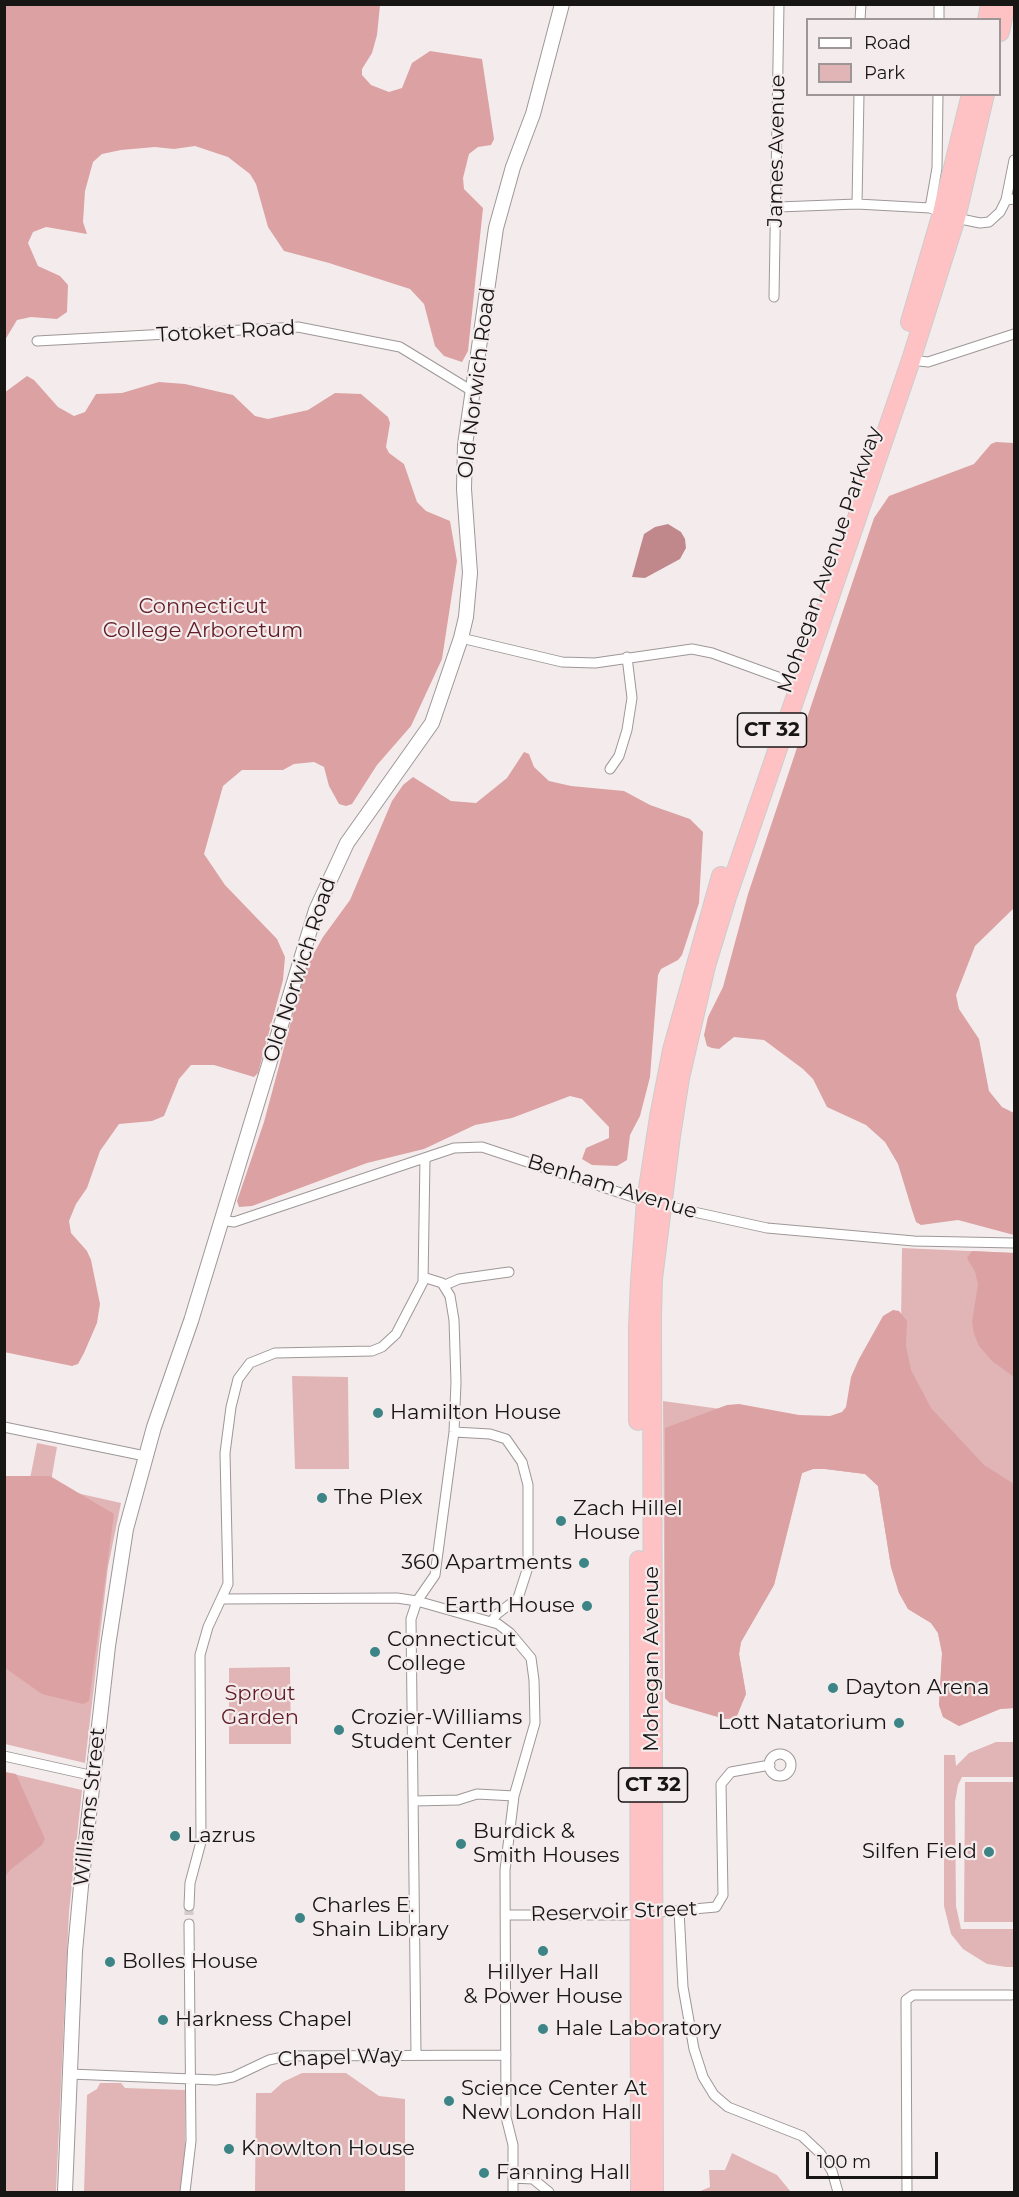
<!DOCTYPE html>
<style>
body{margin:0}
#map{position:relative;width:1019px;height:2197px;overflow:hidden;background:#f4ecec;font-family:Montserrat,sans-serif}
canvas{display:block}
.frame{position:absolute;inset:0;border:6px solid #181515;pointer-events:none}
.legend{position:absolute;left:806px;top:18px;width:195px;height:78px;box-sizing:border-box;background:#f4ecec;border:2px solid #9c9696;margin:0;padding:8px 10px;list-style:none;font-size:18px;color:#181515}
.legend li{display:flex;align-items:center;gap:12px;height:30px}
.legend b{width:30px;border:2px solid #9c9696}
.scale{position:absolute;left:806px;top:2152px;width:132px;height:27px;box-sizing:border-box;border:3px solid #181515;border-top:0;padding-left:8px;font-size:18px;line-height:21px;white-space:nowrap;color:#181515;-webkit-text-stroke:4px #f4ecec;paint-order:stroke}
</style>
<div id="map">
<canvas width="1019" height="2197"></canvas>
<div class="frame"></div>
<ul class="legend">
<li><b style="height:8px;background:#fff"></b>Road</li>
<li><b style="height:16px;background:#e1b5b6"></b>Park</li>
</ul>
<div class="scale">100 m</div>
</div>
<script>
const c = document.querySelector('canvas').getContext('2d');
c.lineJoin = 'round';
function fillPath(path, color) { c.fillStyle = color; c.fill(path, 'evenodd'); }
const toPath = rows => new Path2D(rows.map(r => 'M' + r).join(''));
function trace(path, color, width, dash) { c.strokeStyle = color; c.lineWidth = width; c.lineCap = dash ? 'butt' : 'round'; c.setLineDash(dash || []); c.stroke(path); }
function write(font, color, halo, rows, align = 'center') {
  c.font = font + ' Montserrat,sans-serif'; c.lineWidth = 4.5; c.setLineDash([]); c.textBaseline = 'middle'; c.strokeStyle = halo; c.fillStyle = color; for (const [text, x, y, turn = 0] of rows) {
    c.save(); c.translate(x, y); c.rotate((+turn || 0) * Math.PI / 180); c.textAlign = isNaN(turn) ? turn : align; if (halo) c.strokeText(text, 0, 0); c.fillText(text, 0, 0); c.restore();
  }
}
fillPath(toPath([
 [902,1248,1014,1253,1014,1708,1000,1709,959,1726,943,1717,939,1705,942,1653,938,1633,931,1623,908,1609,899,1593,891,1567,878,1486,865,1474,825,1469,813,1469,802,1473,774,1585,741,1642,739,1654,746,1694,736,1718,725,1719,670,1703,665,1698,663,1401,893,1433,901,1324],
 [292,1376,348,1377,349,1469,295,1469],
 [37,1443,57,1447,50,1487,121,1503,108,1567,85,1763,5,1744,5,1479,29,1484],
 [290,1667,291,1744,229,1744,229,1668],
 [996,1742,1014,1742,1014,1777,962,1777,958,1785,955,1802,956,1906,961,1929,1014,1929,1014,1967,1006,1967,987,1964,963,1949,951,1934,944,1906,944,1755,955,1755,956,1766,969,1753],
 [5,1772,82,1790,69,1912,56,2192,5,2192],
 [965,1782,1014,1782,1014,1922,964,1922],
 [302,2073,346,2073,379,2096,405,2099,405,2192,255,2192,256,2093,271,2093,283,2082],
 [100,2083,121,2083,125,2088,185,2090,185,2149,180,2192,84,2192,87,2095,97,2089],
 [732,2153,777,2175,791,2192,698,2192,710,2187,709,2170,725,2170]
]), '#e1b5b6');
fillPath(toPath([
 [5,4,380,5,377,35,372,53,362,69,362,75,371,85,389,92,402,88,412,63,430,51,482,59,494,139,491,145,478,147,469,154,463,178,464,189,483,208,468,351,462,362,444,356,435,346,424,304,410,289,329,263,284,251,268,227,256,184,250,174,228,157,195,146,174,149,155,147,121,150,102,154,93,162,85,191,83,222,87,234,46,227,33,232,28,243,38,266,60,276,68,285,67,312,57,319,31,317,17,320,5,340],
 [27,376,34,380,58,407,74,416,85,412,96,394,122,393,159,382,185,384,233,395,255,416,268,419,308,410,335,393,361,394,388,417,390,423,386,447,389,453,404,464,417,502,426,511,450,521,457,561,442,659,411,726,377,765,352,804,346,806,339,804,329,786,324,767,314,762,294,764,283,770,242,770,223,786,204,854,225,885,277,939,285,957,283,980,258,1073,254,1077,214,1065,191,1065,179,1079,164,1116,152,1121,119,1124,100,1151,87,1188,76,1204,69,1221,71,1233,87,1251,91,1260,100,1304,97,1323,84,1353,78,1364,72,1366,4,1352,4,393],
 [996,442,1014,443,1014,908,975,946,956,995,959,1009,979,1039,989,1091,1002,1107,1014,1113,1014,1235,958,1220,921,1225,916,1222,912,1210,898,1164,885,1142,866,1125,827,1107,813,1079,803,1069,764,1040,734,1037,719,1049,712,1048,707,1046,704,1035,708,1017,723,987,748,894,874,518,889,496,974,464,991,444],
 [524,752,529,754,534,767,549,781,571,786,624,791,650,805,690,819,703,832,699,903,682,955,678,960,661,969,658,975,650,1077,640,1116,630,1135,627,1160,617,1166,592,1165,582,1159,586,1148,609,1138,609,1127,582,1099,570,1096,512,1118,475,1125,424,1149,367,1163,252,1206,239,1207,237,1201,264,1122,305,969,323,937,350,900,392,801,403,785,413,777,451,801,476,803,507,778],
 [972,1251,1014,1253,1014,1377,992,1361,979,1346,974,1334,972,1322,978,1284,975,1272,967,1258],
 [893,1310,899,1311,907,1321,906,1346,911,1370,931,1408,984,1465,1014,1484,1014,1708,1000,1709,959,1726,943,1717,939,1705,942,1653,938,1633,931,1623,908,1609,899,1593,891,1567,878,1486,865,1474,825,1469,813,1469,802,1473,774,1585,741,1642,739,1654,746,1694,736,1718,725,1719,670,1703,665,1698,665,1428,727,1405,739,1404,799,1415,830,1416,842,1412,846,1407,851,1377,859,1359,883,1316],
 [5,1476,50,1476,114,1514,89,1701,83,1704,42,1694,5,1668],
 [5,1772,16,1774,45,1839,42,1845,10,1870,5,1877]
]), '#dca1a3');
fillPath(toPath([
 [668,524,681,532,685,539,686,548,680,559,645,578,632,577,644,534,655,527]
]), '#c1888b');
trace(toPath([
 [189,1906,189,1924]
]), '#d3cccc', 9, [9, 4.5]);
const street = toPath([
 [860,20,861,4],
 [939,20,939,4],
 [1006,200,1014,160],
 [857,204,859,94],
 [778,207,857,204,930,208,942,213],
 [930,208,937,168,938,94],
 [956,218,980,223,989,222,1000,212,1006,200,1014,199],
 [774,297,779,4],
 [37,341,298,327,400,347,472,391],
 [911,360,928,362,1014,334],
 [461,638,562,662,595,663,692,649,712,653,789,681],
 [610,769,619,756,627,730,632,698,627,657],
 [662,1205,767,1228,914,1241,1014,1243],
 [221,1220,234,1222,454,1148,482,1147,648,1202],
 [445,1285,459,1279,509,1272],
 [4,1427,145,1456],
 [454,1432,490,1434,506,1439,522,1462,528,1485,528,1567,518,1598,497,1614,492,1621],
 [221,1599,397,1598,417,1601,498,1624,510,1633,531,1658,534,1680,535,1723,514,1796,505,1870,506,2117,513,2145,513,2192],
 '769 1765a11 11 0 1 1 22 0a11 11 0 1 1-22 0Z',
 [4,1756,94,1776],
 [414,1801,458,1800,477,1794,514,1796],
 [189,1906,190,1883,201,1842,200,1655,208,1627,228,1584,225,1453,231,1407,238,1379,250,1363,275,1353,372,1351,382,1347,396,1334,423,1282,425,1159],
 [679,1910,683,1987,694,2049,703,2077,714,2095,728,2107,802,2136,820,2153,832,2171,838,2192],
 [505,1915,626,1915,716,1907,723,1895,721,1784,731,1772,770,1765],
 [416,2055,411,1619,417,1601,435,1575,454,1432,456,1382,454,1320,450,1296,442,1283,423,1277],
 [70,2074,216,2080,233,2077,269,2060,288,2056,506,2055],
 [513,2178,533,2179,549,2192],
 [185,2192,191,2141,189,1924],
 [907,2192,906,2000,913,1995,1011,1995]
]);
const secondary = toPath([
 [65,2192,75,1951,81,1886,108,1646,126,1529,154,1427,191,1321,316,910,347,843,432,723,461,638,466,617,470,573,464,489,465,445,496,228,513,167,533,114,562,4]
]);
const highway = toPath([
 [987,20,990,4],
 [1000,32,1006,4],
 [910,322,942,213,971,94],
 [638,1421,638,1327,640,1281,646,1201,659,1117,672,1050,721,876],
 [639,1560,640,2192],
 [654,2192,652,1315,653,1279,671,1136,680,1078,706,966,727,897,911,360,956,218,985,94]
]);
trace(street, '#9e9797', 11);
trace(secondary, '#9e9797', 16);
trace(highway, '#ccc', 20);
trace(street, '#fff', 9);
trace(secondary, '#fff', 14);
trace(highway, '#ffc2c4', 18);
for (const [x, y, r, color] of [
 [378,1413,6,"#3c8485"],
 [322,1498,6,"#3c8485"],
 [561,1521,6,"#3c8485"],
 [584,1563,6,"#3c8485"],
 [587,1606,6,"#3c8485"],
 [375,1652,6,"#3c8485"],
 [833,1688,6,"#3c8485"],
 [899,1723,6,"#3c8485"],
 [339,1730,6,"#3c8485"],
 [175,1836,6,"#3c8485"],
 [461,1844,6,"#3c8485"],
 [989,1852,6,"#3c8485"],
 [300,1918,6,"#3c8485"],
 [543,1951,6,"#3c8485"],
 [110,1962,6,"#3c8485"],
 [163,2020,6,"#3c8485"],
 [543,2029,6,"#3c8485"],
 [449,2101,6,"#3c8485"],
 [229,2149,6,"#3c8485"],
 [484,2173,6,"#3c8485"]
]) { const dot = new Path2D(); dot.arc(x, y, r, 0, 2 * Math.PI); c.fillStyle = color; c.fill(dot); trace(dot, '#f4ecec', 2); }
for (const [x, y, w] of [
 [772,730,69],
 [653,1785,69]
]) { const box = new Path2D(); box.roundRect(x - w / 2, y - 17, w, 34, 4.5); c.fillStyle = '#f4ecec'; c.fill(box); trace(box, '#181515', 1.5); }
write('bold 20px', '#181515', null, [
 ["CT 32",772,730],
 ["CT 32",653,1785]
]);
write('21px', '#181515', '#f4ecec', [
 ["James Avenue",777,151,-89],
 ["Totoket Road",226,332,-3],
 ["Old Norwich Road",477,383,-83],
 ["Mohegan Avenue Parkway",830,560,-71],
 ["Old Norwich Road",300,970,-72],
 ["Benham Avenue",612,1187,17],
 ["Mohegan Avenue",652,1659,-90],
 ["Williams Street",90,1807,-84],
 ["Reservoir Street",614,1912,-2],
 ["Chapel Way",340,2058,-2]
]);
write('21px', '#621d27', '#f4ecec', [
 ["Connecticut",203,607],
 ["College Arboretum",203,631],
 ["Sprout",260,1694],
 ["Garden",260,1718]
]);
write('21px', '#181515', '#f4ecec', [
 ["Hamilton House",390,1413],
 ["The Plex",334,1498],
 ["Zach Hillel",573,1509],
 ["House",573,1533],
 ["360 Apartments",572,1563,"right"],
 ["Earth House",575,1606,"right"],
 ["Connecticut",387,1640],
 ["College",387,1664],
 ["Dayton Arena",845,1688],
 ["Crozier-Williams",351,1718],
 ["Student Center",351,1742],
 ["Lott Natatorium",887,1723,"right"],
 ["Burdick &",473,1832],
 ["Smith Houses",473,1856],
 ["Lazrus",187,1836],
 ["Silfen Field",977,1852,"right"],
 ["Charles E.",312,1906],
 ["Shain Library",312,1930],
 ["Bolles House",122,1962],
 ["Hillyer Hall",543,1973,"center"],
 ["& Power House",543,1997,"center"],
 ["Harkness Chapel",175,2020],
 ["Hale Laboratory",555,2029],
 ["Science Center At",461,2089],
 ["New London Hall",461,2113],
 ["Knowlton House",241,2149],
 ["Fanning Hall",496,2173]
], 'left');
</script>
